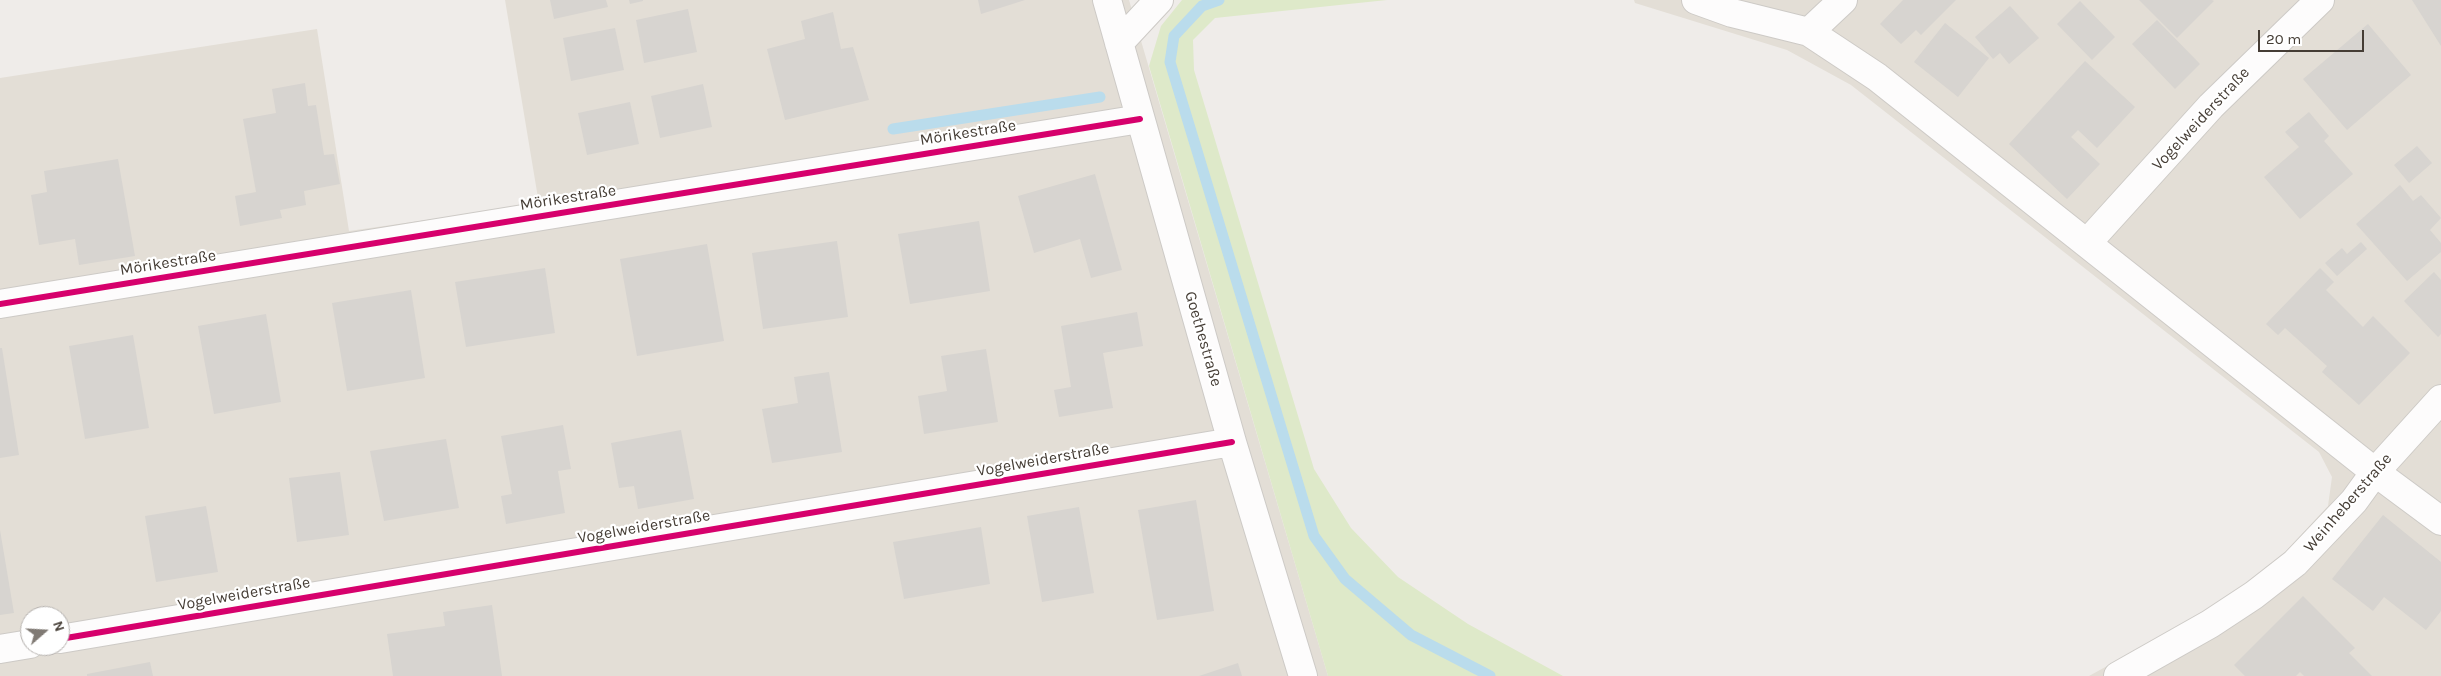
<!DOCTYPE html>
<meta charset="utf-8">
<style>
body{margin:0}
#map{position:relative;width:2441px;height:676px;overflow:hidden;background:#efece9;font-family:Karla,sans-serif}
canvas{display:block}
.north{position:absolute;left:20px;top:606px;width:50px;height:50px;box-sizing:border-box;background:#fff;border:1px solid #b5b1ae;border-radius:50%;rotate:71deg;font-size:14px;font-weight:700;line-height:20px;text-align:center;color:#453d35}
.north::after{content:'';display:block;margin:auto;width:18px;height:22px;background:#807a74;clip-path:polygon(50% 0,100% 100%,50% 72%,0 100%)}
.scale{position:absolute;left:2258px;top:30px;width:106px;height:22px;box-sizing:border-box;border:2px solid #453d35;border-top:0;padding-left:6px;font-size:15px;line-height:18px;white-space:nowrap;color:#453d35;-webkit-text-stroke:4px #fff;paint-order:stroke}
</style>
<div id="map">
<canvas width="2441" height="676"></canvas>
<div class="north">N</div>
<div class="scale">20 m</div>
</div>
<script>
const c = document.querySelector('canvas').getContext('2d');
c.lineJoin = 'round';
function fillPath(path, color) { c.fillStyle = color; c.fill(path, 'evenodd'); }
const toPath = rows => new Path2D(rows.map(r => 'M' + r).join(''));
function trace(path, color, width, dash) { c.strokeStyle = color; c.lineWidth = width; c.lineCap = dash ? 'butt' : 'round'; c.setLineDash(dash || []); c.stroke(path); }
function write(font, color, halo, rows, align = 'center') {
  c.font = font + ' Karla,sans-serif'; c.lineWidth = 4.5; c.setLineDash([]); c.textBaseline = 'middle'; c.strokeStyle = halo; c.fillStyle = color; for (const [text, x, y, turn = 0] of rows) {
    c.save(); c.translate(x, y); c.rotate((+turn || 0) * Math.PI / 180); c.textAlign = isNaN(turn) ? turn : align; if (halo) c.strokeText(text, 0, 0); c.fillText(text, 0, 0); c.restore();
  }
}
fillPath(toPath([
 [505,0,1129,0,1328,676,0,676,0,78,317,29,349,231,539,204],
 [30,616,60,616,60,646,30,646],
 [1634,0,2441,0,2441,676,2089,676,2198,616,2244,585,2285,552,2328,506,2332,477,2319,452,1851,85,1787,50,1635,3]
]), '#e3ded6');
fillPath(toPath([
 [1182,0,1387,0,1215,18,1193,40,1194,70,1314,469,1351,528,1398,577,1468,624,1563,676,1328,676,1149,66,1161,26]
]), '#dee9c9');
trace(toPath([
 [1219,0,1202,6,1174,36,1170,62,1314,536,1345,579,1411,635,1490,676],
 [893,129,1100,97]
]), '#badcec', 11);
fillPath(toPath([
 [550,0,606,0,608,7,554,19],
 [629,0,643,0,643,1,630,4],
 [978,0,1025,0,981,14],
 [1903,0,1956,0,1921,35,1916,30,1901,44,1880,24],
 [2139,0,2212,0,2214,1,2177,38],
 [2412,0,2441,0,2441,46],
 [2080,1,2115,37,2092,60,2057,24],
 [2010,6,2039,38,2009,64,2000,53,1993,59,1975,37],
 [688,9,697,52,644,63,636,20],
 [833,12,841,49,853,47,869,100,785,120,767,49,805,39,801,21],
 [2157,20,2200,64,2175,89,2132,44],
 [1945,23,1989,58,1958,97,1914,62],
 [2368,24,2411,75,2347,130,2303,79],
 [615,28,624,70,571,81,563,38],
 [2085,61,2135,107,2097,148,2078,130,2071,137,2100,164,2067,199,2009,144],
 [305,83,308,106,316,105,324,155,334,154,340,184,304,191,306,205,280,210,282,218,240,226,235,196,256,192,243,119,276,113,272,89],
 [703,84,712,127,660,138,651,96],
 [630,102,639,144,587,155,578,113],
 [2309,112,2329,136,2324,141,2353,174,2300,219,2264,177,2299,147,2285,132],
 [2417,146,2432,163,2409,183,2394,165],
 [118,159,135,256,79,265,75,239,39,245,31,195,47,192,44,171],
 [1095,174,1122,270,1091,278,1080,239,1034,253,1018,196],
 [2400,185,2413,201,2421,195,2441,218,2430,230,2441,243,2441,252,2407,281,2356,224],
 [979,221,990,291,910,304,898,234],
 [837,241,848,317,763,329,752,253],
 [2361,242,2367,249,2337,276,2325,263,2342,248,2347,254],
 [707,244,724,341,637,356,620,259],
 [545,268,555,333,466,347,455,282],
 [2320,268,2334,282,2326,290,2363,327,2373,316,2410,353,2359,405,2322,372,2327,366,2285,328,2278,335,2266,324],
 [2434,272,2441,280,2441,334,2438,337,2404,301],
 [411,290,425,378,347,391,332,303],
 [1137,312,1143,346,1103,353,1113,408,1059,417,1054,390,1071,387,1061,326],
 [266,314,281,402,214,414,198,326],
 [133,335,149,428,85,439,69,346],
 [0,348,2,348,19,455,0,458],
 [986,349,998,422,924,434,918,396,947,391,941,356],
 [829,372,842,452,772,463,762,409,798,403,794,377],
 [563,425,571,469,558,471,565,513,506,524,501,496,512,494,501,436],
 [681,430,694,499,638,509,634,486,619,488,611,443],
 [446,439,459,508,384,521,370,451],
 [340,472,349,535,297,542,289,478],
 [1196,500,1214,611,1157,620,1138,510],
 [206,506,218,572,156,582,145,516],
 [1079,507,1094,593,1042,602,1027,516],
 [2383,515,2441,562,2441,611,2426,630,2384,597,2373,611,2332,579],
 [981,527,990,584,904,599,893,542],
 [0,530,14,613,0,615],
 [2303,596,2355,648,2349,653,2372,676,2304,676,2300,672,2296,676,2245,676,2234,665],
 [492,605,502,676,393,676,387,634,445,626,443,612],
 [150,662,153,676,87,676,87,674],
 [1238,663,1242,676,1199,676]
]), '#d7d4d0');
const street = toPath([
 [1107,0,1232,442,1303,676],
 [1696,0,1732,13,1809,32,1877,77,2375,472,2441,521],
 [1809,32,1843,0],
 [1119,43,1159,0],
 [2087,243,2211,106,2320,0],
 [0,304,1140,119],
 [60,639,1232,442],
 [0,649,30,644],
 [2118,676,2210,624,2254,595,2295,563,2354,501,2375,472,2441,399]
]);
trace(street, '#cdcac6', 30);
trace(street, '#fdfcfc', 28);
trace(toPath([
 [0,304,1140,119],
 [60,639,1232,442]
]), '#d6006c', 6);
write('16px', '#453d35', '#fff', [
 ["Vogelweiderstraße",2201,119,-47],
 ["Mörikestraße",968,133,-9],
 ["Mörikestraße",568,198,-9],
 ["Mörikestraße",168,263,-9],
 ["Goethestraße",1203,339,74],
 ["Vogelweiderstraße",1043,460,-10],
 ["Weinheberstraße",2348,503,-49],
 ["Vogelweiderstraße",644,527,-10],
 ["Vogelweiderstraße",244,594,-10]
]);
</script>
